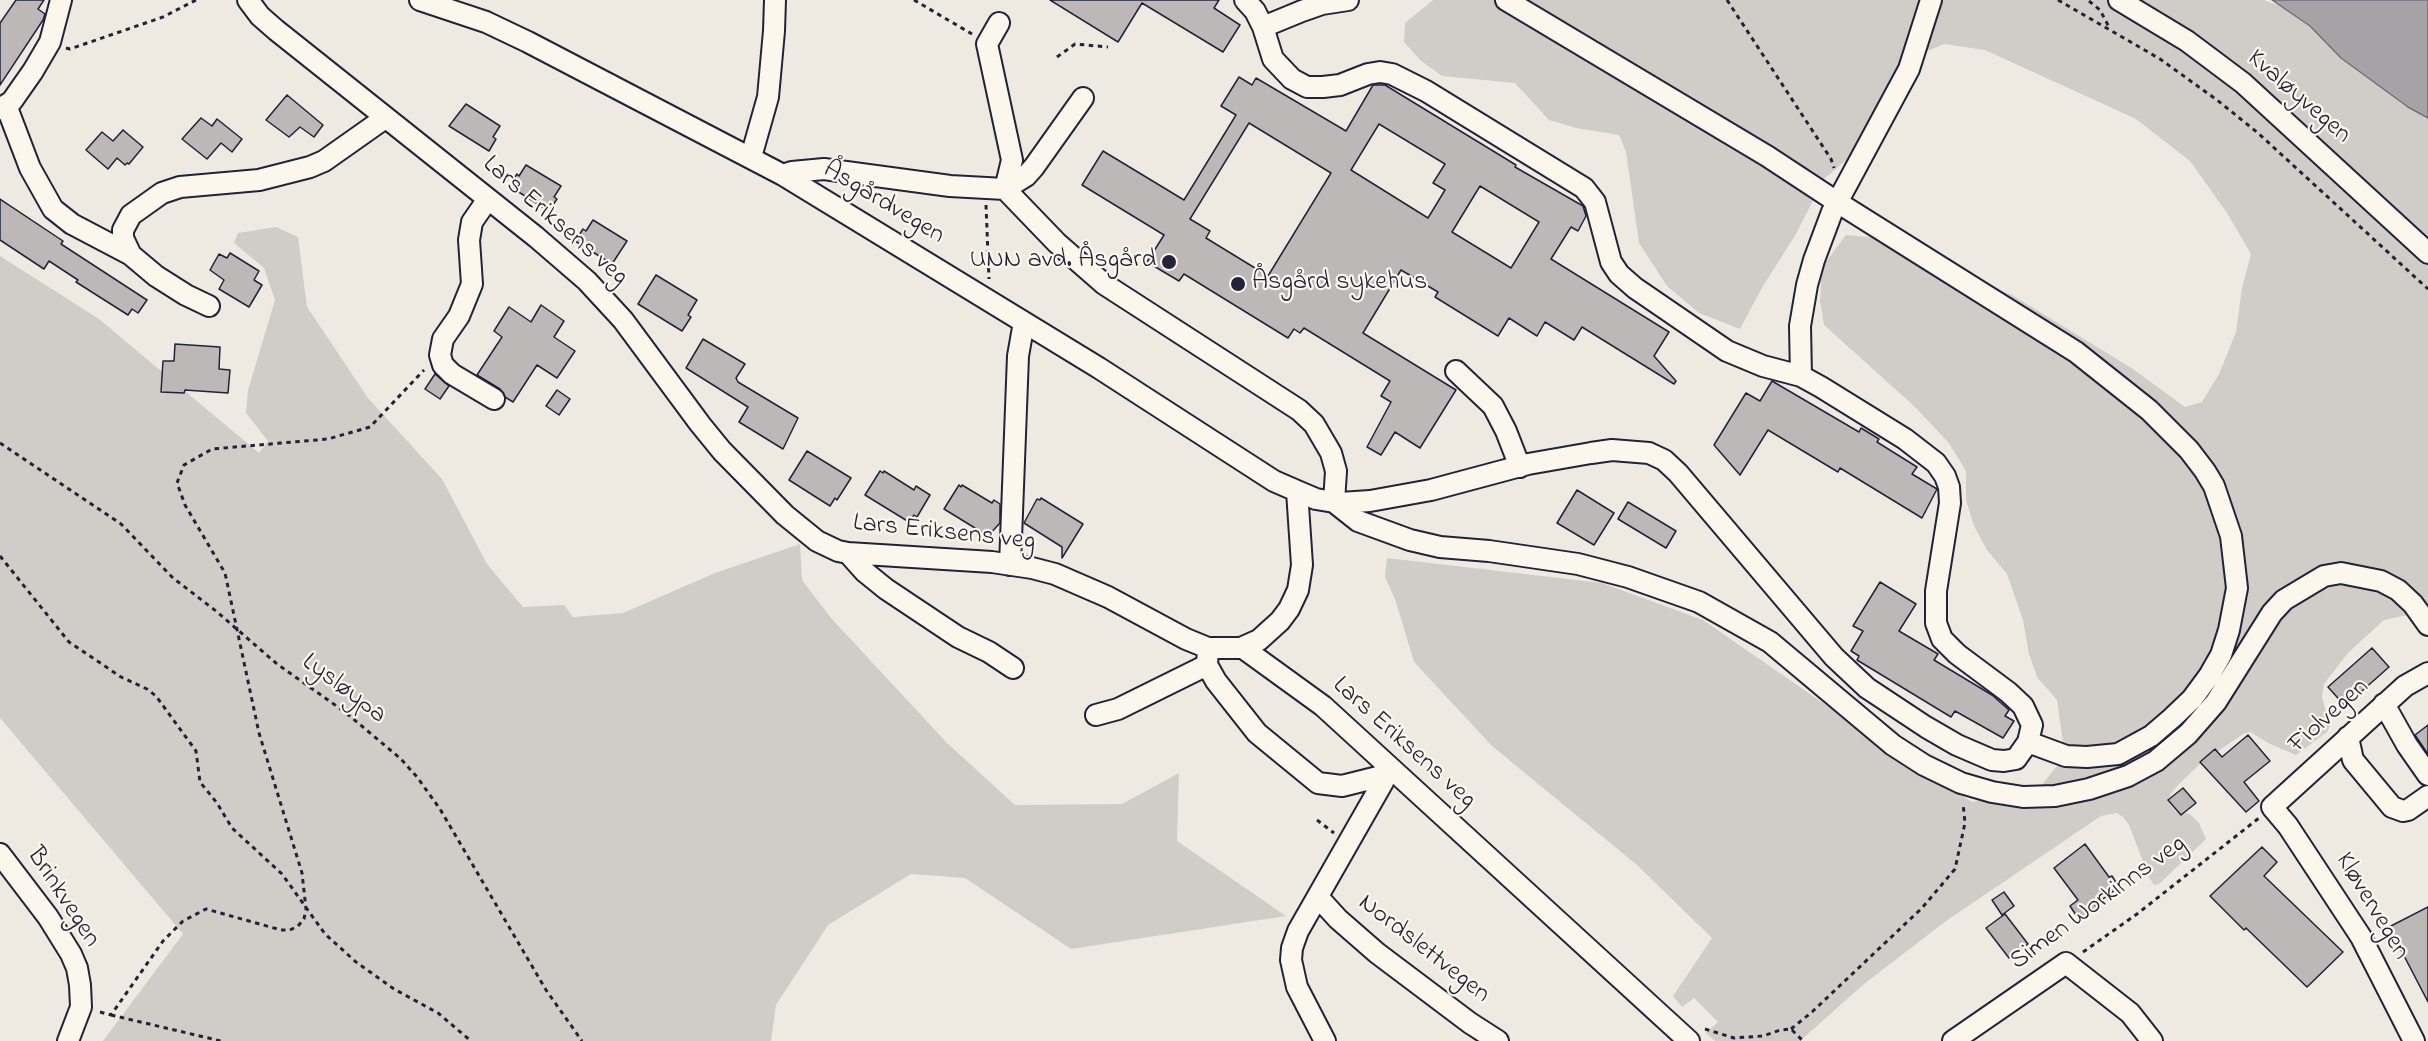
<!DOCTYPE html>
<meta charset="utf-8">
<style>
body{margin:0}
canvas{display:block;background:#eeeae2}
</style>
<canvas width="2428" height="1041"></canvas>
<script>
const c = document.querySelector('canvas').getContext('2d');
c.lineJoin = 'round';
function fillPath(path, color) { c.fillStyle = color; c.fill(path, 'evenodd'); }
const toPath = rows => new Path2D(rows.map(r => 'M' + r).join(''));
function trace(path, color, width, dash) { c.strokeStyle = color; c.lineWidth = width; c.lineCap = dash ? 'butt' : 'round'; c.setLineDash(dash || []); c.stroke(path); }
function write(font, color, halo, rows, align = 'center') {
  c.font = font + ' "Indie Flower",sans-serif'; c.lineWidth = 4.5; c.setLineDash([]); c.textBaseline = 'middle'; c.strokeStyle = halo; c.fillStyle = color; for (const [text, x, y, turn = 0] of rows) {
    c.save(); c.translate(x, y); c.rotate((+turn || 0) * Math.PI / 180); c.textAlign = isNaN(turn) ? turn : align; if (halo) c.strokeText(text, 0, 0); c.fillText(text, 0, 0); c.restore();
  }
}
fillPath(toPath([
 [1433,0,2264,0,2280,6,2310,26,2341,58,2408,107,2428,118,2428,615,2412,614,2384,620,2348,653,2324,684,2322,697,2330,726,2327,732,2296,755,2270,744,2250,732,2243,734,2202,762,2177,786,2170,795,2169,803,2176,812,2190,814,2199,823,2206,839,2159,884,2154,885,2149,877,2129,825,2123,817,2117,813,2101,816,1946,921,1864,984,1800,1041,1715,1041,1706,1033,1718,1022,1694,998,1682,1007,1673,996,1712,938,1637,865,1492,746,1414,662,1395,599,1385,577,1387,558,1602,583,1703,620,1936,781,1972,802,2040,787,2065,756,2057,700,2037,677,2029,654,2023,620,2007,574,1987,550,1974,526,1966,500,1966,471,1948,442,1914,406,1824,325,1820,301,1822,267,1846,235,1870,237,2012,295,2133,369,2185,407,2202,402,2219,374,2236,332,2242,288,2251,254,2227,213,2190,161,2136,119,1985,50,1944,44,1925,52,1896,118,1824,179,1796,234,1763,286,1740,329,1699,313,1667,286,1639,243,1626,152,1619,135,1576,128,1549,120,1515,83,1442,76,1420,60,1404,42,1405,23],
 [276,227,298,237,307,307,368,398,442,479,487,564,523,607,564,605,573,617,623,613,715,573,800,544,802,580,831,618,947,743,1015,805,1122,804,1179,773,1177,841,1286,916,1071,949,965,878,911,874,828,925,776,1005,771,1041,103,1041,183,934,0,718,0,256,99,319,259,453,268,441,246,413,248,390,275,300,264,268,234,243,238,233]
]), '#d0cdc9');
const water = toPath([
 [2272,0,2428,0,2428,118,2408,107,2341,58,2310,26,2272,0]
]);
fillPath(water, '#a6a3a7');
trace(water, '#716f7c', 1.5);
const building = toPath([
 [16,0,44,0,38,9,45,14,43,20,0,85,0,23,16,0],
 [1050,0,1219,0,1214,8,1240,25,1223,52,1142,3,1118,42,1050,0],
 [1239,77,1252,85,1256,78,1346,131,1373,85,1385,85,1516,165,1515,167,1583,206,1586,216,1578,231,1571,227,1551,259,1669,332,1654,356,1676,381,1674,384,1582,327,1574,340,1545,322,1537,336,1509,318,1498,336,1435,297,1438,292,1401,270,1363,333,1456,390,1420,448,1395,432,1381,455,1367,447,1391,402,1381,396,1390,381,1304,328,1300,333,1294,329,1288,338,1184,274,1179,281,1147,262,1164,235,1082,185,1103,151,1184,200,1236,115,1221,106,1239,77],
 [1249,123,1331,173,1268,276,1206,238,1210,231,1190,219,1249,123],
 [1379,124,1445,164,1433,183,1445,190,1428,218,1351,170,1379,124],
 [1480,186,1539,222,1511,268,1452,232,1480,186],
 [287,95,323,125,314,137,300,127,289,137,266,120,287,95],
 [466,104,500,126,493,137,496,139,489,151,449,126,466,104],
 [201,118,212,126,217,119,242,139,232,152,221,143,207,159,182,139,201,118],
 [123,130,143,147,129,164,127,163,125,165,117,158,108,169,86,150,102,132,113,141,123,130],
 [526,165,561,186,554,197,557,199,549,211,509,186,517,174,519,176,526,165],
 [0,199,63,241,61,244,147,300,138,313,132,309,128,315,76,282,78,280,49,261,44,269,0,240,0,199],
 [593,220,627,241,612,264,575,241,583,229,586,231,593,220],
 [230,253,259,271,254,280,262,285,249,307,219,289,224,280,210,270,219,254,227,258,230,253],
 [656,275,697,300,688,315,691,317,682,331,638,304,656,275],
 [541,305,564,321,554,337,575,351,557,378,537,365,513,402,505,397,500,389,477,375,502,337,494,331,509,307,531,322,541,305],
 [703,339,745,364,736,378,738,382,798,418,783,449,739,422,748,407,686,368,703,339],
 [175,344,220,347,219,369,230,370,228,393,185,390,184,393,161,392,163,361,174,361,175,344],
 [435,374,449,386,440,399,425,389,435,374],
 [1772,381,1859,432,1861,428,1879,439,1877,442,1917,467,1912,474,1937,489,1922,518,1840,468,1838,472,1768,430,1740,475,1714,445,1746,393,1760,401,1772,381],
 [557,390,570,399,559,415,546,406,557,390],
 [807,451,851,478,837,500,835,498,830,506,789,480,807,451],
 [880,471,883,473,884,471,914,490,916,486,930,495,917,517,914,515,909,522,865,495,880,471],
 [959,485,961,487,962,485,992,503,994,500,1000,504,1000,523,988,536,944,509,959,485],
 [1577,490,1614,513,1594,545,1557,523,1577,490],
 [1041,498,1083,524,1062,558,1062,547,1024,523,1037,499,1040,500,1041,498],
 [1628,502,1676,531,1666,548,1618,519,1628,502],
 [1880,582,1916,604,1899,631,1938,654,1934,660,1992,695,2009,710,2005,716,2014,721,2003,738,1955,711,1951,717,1857,660,1859,656,1851,651,1863,631,1853,626,1880,582],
 [2372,648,2389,667,2345,706,2328,687,2372,648],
 [2428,725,2428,754,2415,735,2428,725],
 [2248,735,2270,761,2244,782,2259,801,2246,812,2200,762,2215,749,2222,757,2248,735],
 [2183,788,2196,803,2181,815,2168,800,2183,788],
 [2085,844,2109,877,2112,876,2119,887,2095,905,2098,908,2080,921,2070,906,2078,900,2054,868,2085,844],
 [2262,847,2277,862,2264,876,2343,952,2307,987,2246,928,2244,930,2210,896,2262,847],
 [2004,892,2014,906,2002,915,1992,900,2004,892],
 [2428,907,2428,1002,2389,927,2428,907],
 [2005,914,2028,944,2009,958,1986,928,2005,914]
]);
fillPath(building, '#bcb8b8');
trace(building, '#22223b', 1.5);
const minor = toPath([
 [248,0,260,16,276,30,536,237,587,281,623,320,700,424,722,451,785,515,817,541,838,551,848,553,992,562,1032,568,1055,574,1108,597,1186,639,1208,648,1241,648,1259,640,1280,621,1289,609,1298,590,1302,565,1297,491,1274,481,1099,368,783,175,528,42,486,22,420,0],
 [1245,0,1255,11,1263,27,1273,59,1292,79,1307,87,1323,87,1340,85,1368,74,1380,72,1392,74,1426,91,1584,188,1595,202,1611,262,1619,274,1635,288,1727,351,1763,366,1801,376,1821,387,1905,439,1936,463,1945,476,1949,487,1950,503,1936,591,1936,623,1942,639,1957,654,2008,692,2023,706,2032,725,2028,742,2016,759,2004,761,1992,760,1957,745,1926,727,1867,688,1834,657,1678,473,1664,460,1649,453,1612,450,1591,453,1528,464,1431,490,1370,501,1340,503,1316,499,1297,491],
 [1506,0,1767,156,1837,202,2076,352,2149,410,2189,450,2205,471,2214,486,2231,536,2237,588,2229,630,2221,655,2209,676,2192,699,2172,718,2151,736,2118,754,2087,757,2066,756,2028,742],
 [2119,0,2187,41,2243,83,2428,253],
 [999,23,987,44,1012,160,1005,189],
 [1263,27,1302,11,1322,4,1348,0],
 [6,105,30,168,53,209,72,224,131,255],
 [0,109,12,101,33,71,50,42,61,0],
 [751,157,768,97,774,31,775,0],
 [783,175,792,172,824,169,950,186,1005,189,1026,176,1034,167,1083,98],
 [1005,189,1057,243,1104,284,1299,410,1314,424,1331,453,1336,471,1334,502,1358,521,1410,540,1440,547,1489,551,1578,564,1628,577,1699,602,1770,642,1893,745,1924,765,1961,783,1992,792,2023,797,2055,796,2089,789,2128,776,2156,761,2188,734,2216,702,2272,613,2284,600,2324,576,2341,573,2381,581,2398,590,2413,604,2428,625],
 [488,199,472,222,469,240,472,284,459,316,443,339,440,355,443,365,452,374,494,399],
 [209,306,186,295,156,276,131,255,123,238,123,230,131,215,162,193,180,187,259,180,310,167,324,161,385,118],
 [1456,371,1493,406,1506,431,1520,467],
 [1801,376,1800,326,1807,285,1814,260,1832,212,1909,69,1931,0],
 [848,553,865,572,886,589,958,637,989,652,1013,668],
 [1010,565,1018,356,1024,322],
 [1208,648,1207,665,1216,681,1257,733,1318,783,1342,786,1386,775],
 [1243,648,1323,706,1689,1041],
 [2384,704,2407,745,2428,775],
 [1096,715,1118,709,1207,665],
 [2348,737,2353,760,2392,807,2403,811,2408,810,2428,796],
 [0,854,48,917,71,954,77,968,80,985,81,1007,68,1041],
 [1318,897,1338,919,1377,953,1470,1023,1498,1041],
 [1325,1041,1297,987,1291,960,1292,948,1298,931,1383,782,1389,768],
 [1953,1041,2066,963,2130,1013,2152,1041],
 [2414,1041,2361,937,2288,826,2272,807,2405,686,2428,673]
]);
trace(minor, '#22223b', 24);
trace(toPath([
 [914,0,972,34],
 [1727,0,1831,159,1834,168],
 [2058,0,2160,59,2217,100,2258,133,2428,289],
 [2089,1,2100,10,2109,27],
 [66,48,70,49,163,17,196,0],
 [1057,57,1075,44,1108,47],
 [986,205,989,279],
 [0,443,121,524,173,578,216,611,277,664,345,712,401,759,417,777,440,809,546,990,582,1041],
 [0,556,69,642,121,677,147,689,156,696,196,751,200,782,217,803,232,828,282,874,325,934,356,962,394,989,438,1013,471,1041],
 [1317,820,1334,833],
 [2083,952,2137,914,2259,818],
 [100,1012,111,1015,163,941,183,921,206,909,281,930,290,930,298,926,304,919,306,909,302,873,259,733,225,573,185,505,177,483,184,465,212,449,328,439,370,427,424,370],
 [111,1015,221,1041],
 [1705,1029,1734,1038,1763,1036,1780,1030,1791,1029,1803,1041],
 [1791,1029,1812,1012,1922,908,1955,869,1965,823,1963,803]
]), '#22223b', 3, [4.5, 4.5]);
trace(minor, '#fbf7ec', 20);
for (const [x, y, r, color] of [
 [1169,262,8,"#22223b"],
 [1238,284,8,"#22223b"]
]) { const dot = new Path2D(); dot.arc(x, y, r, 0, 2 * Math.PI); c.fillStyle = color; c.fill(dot); trace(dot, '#fbf7ec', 2); }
write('26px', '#22223b', '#fbf7ec', [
 ["Kvaløyvegen",2298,98,41],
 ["Åsgårdvegen",883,204,31],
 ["Lars Eriksens veg",554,222,41],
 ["Lars Eriksens veg",944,534,6],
 ["Lysløypa",343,690,37],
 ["Fiolvegen",2330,717,-42],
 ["Lars Eriksens veg",1403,744,42],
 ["Brinkvegen",62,898,57],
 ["Simen Workinns veg",2099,904,-36],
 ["Kløvervegen",2371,907,59],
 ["Nordslettvegen",1423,950,38]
]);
write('26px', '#22223b', '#fbf7ec', [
 ["UNN avd. Åsgård",1156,262],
 ["Åsgård sykehus",1252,284,"left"]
], 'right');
</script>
